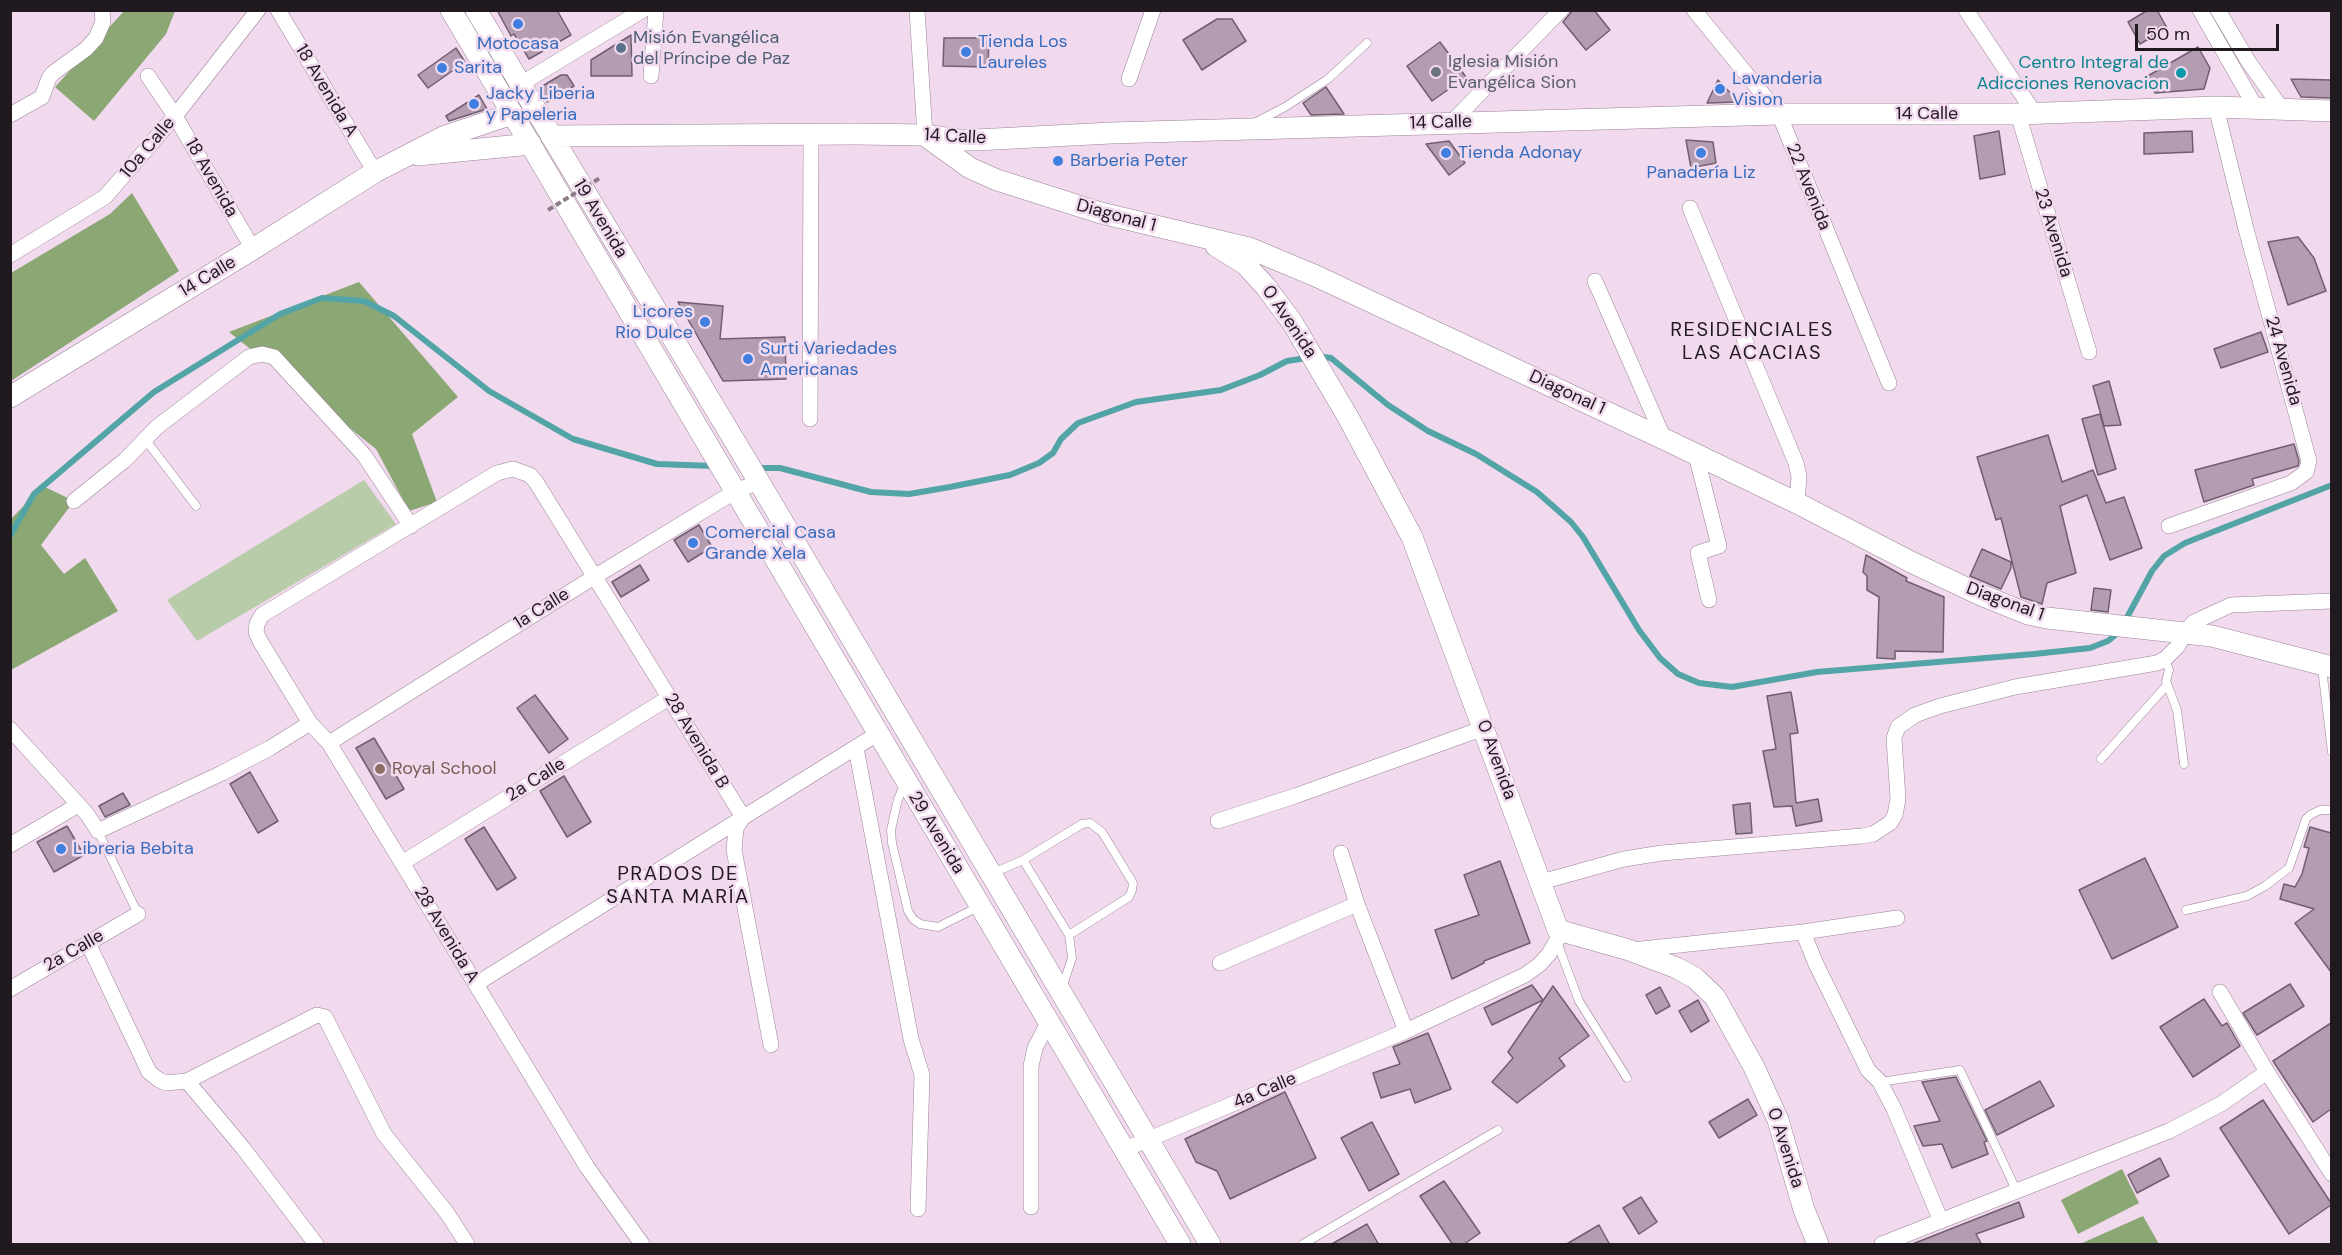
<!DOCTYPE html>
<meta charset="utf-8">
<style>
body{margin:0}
#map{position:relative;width:2342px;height:1255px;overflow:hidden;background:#f1d9ee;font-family:"DM Sans",sans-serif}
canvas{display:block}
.frame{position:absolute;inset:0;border:12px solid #211920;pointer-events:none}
.scale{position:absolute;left:2135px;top:24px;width:144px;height:27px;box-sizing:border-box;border:3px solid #211920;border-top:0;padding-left:8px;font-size:18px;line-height:21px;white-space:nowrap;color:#211920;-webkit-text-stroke:4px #f1d9ee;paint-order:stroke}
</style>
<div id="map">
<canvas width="2342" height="1255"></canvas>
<div class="frame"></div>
<div class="scale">50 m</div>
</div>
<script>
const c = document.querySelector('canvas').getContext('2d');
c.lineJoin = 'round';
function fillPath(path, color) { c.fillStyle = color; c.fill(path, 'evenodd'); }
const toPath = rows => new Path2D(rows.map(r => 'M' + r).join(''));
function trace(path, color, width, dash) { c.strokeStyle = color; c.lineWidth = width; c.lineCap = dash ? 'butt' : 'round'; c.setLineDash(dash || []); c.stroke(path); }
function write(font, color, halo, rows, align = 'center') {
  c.font = font + ' "DM Sans",sans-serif'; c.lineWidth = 5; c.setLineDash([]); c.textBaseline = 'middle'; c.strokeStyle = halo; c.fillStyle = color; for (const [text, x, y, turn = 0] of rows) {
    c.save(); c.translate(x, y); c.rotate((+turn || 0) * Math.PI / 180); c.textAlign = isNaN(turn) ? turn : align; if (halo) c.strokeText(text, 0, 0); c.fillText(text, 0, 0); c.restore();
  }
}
fillPath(toPath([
 [364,480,396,524,197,641,167,600]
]), '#b8cca9');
fillPath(toPath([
 [124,11,175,11,166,34,94,121,55,87],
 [132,193,179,271,11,381,11,273,110,214],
 [359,282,458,397,412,434,437,502,409,511,376,449,229,332],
 [43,486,74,501,41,545,64,574,85,558,118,611,11,670,10,520],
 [2122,1169,2139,1203,2078,1234,2061,1200],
 [2143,1216,2159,1244,2080,1244]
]), '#8aa774');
trace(toPath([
 [1317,356,1331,358,1388,405,1428,431,1476,454,1537,492,1571,522,1583,537,1639,630,1660,658,1678,674,1699,683,1732,687,1817,672,2034,654,2090,648,2108,641,2119,632],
 [757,468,780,468,871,492,909,494,950,487,1010,475,1039,463,1053,453,1061,439,1078,423,1136,402,1221,390,1260,375,1287,361,1307,358],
 [10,536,34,494,154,392,280,314,322,298,364,301,394,316,489,391,573,439,657,464,714,466],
 [2124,623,2152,571,2164,556,2185,543,2332,485]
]), '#52a4a7', 6);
const building = toPath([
 [497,10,557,10,571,35,529,59,514,34,511,36,497,10],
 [1573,10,1594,10,1610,30,1586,50,1563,22,1573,10],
 [2148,10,2157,10,2167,28,2140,44,2128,22,2148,10],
 [1217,19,1232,19,1246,41,1202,70,1183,40,1217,19],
 [631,35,632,76,591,76,591,60,631,35],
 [944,38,989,38,988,67,943,66,944,38],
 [1440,42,1466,77,1432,101,1407,66,1440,42],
 [2198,47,2210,68,2204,89,2155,93,2146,77,2198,47],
 [456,48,465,62,428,88,418,75,456,48],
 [561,75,567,75,574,86,547,102,539,88,561,75],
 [2291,79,2331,80,2331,98,2301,97,2291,79],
 [1718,80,1739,102,1707,103,1718,80],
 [1326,87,1344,114,1311,115,1303,103,1326,87],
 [479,95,487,109,449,121,446,116,479,95],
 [1999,131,2005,174,1980,179,1974,136,1999,131],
 [2192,131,2193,152,2144,154,2144,133,2192,131],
 [1686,140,1713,142,1716,163,1691,168,1686,140],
 [1449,141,1465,163,1449,175,1426,144,1449,141],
 [2298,237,2314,258,2326,291,2288,305,2268,242,2298,237],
 [678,302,723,306,720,339,785,337,786,379,723,381,678,302],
 [2261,332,2268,352,2221,368,2214,349,2261,332],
 [2109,381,2121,425,2104,426,2093,386,2109,381],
 [2100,414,2116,469,2098,475,2082,419,2100,414],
 [2048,435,2062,482,2093,470,2106,503,2124,497,2142,548,2110,560,2087,495,2060,506,2076,573,2047,583,2042,604,2021,597,2001,518,1996,520,1977,457,2048,435],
 [2294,444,2299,461,2298,466,2252,479,2254,485,2204,502,2195,470,2294,444],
 [699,525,712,547,688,562,674,540,699,525],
 [1982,549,2011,562,2011,568,2001,589,1970,576,1982,549],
 [1866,555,1907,578,1906,581,1944,597,1943,652,1895,651,1895,659,1877,658,1879,597,1867,590,1867,576,1863,572,1866,555],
 [640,565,649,580,621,597,612,582,640,565],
 [2094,588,2111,590,2108,612,2091,610,2094,588],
 [1791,692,1798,733,1790,734,1796,803,1818,799,1822,821,1796,826,1792,806,1774,807,1763,751,1776,749,1767,696,1791,692],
 [535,695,568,739,549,753,517,708,535,695],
 [374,738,404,789,386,799,356,748,374,738],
 [250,772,278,821,258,833,230,784,250,772],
 [564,776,591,822,567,837,540,791,564,776],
 [123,793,130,805,105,817,99,806,123,793],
 [1750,803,1752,833,1736,834,1733,805,1750,803],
 [67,826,84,855,54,872,37,842,67,826],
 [484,827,516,878,497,890,465,839,484,827],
 [2310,827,2331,833,2331,972,2295,923,2314,909,2280,899,2284,884,2295,887,2302,874,2309,848,2304,847,2310,827],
 [2145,858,2178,927,2112,959,2079,890,2145,858],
 [1500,861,1530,943,1484,961,1484,963,1452,979,1435,930,1479,915,1464,875,1500,861],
 [2290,984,2304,1006,2257,1035,2243,1013,2290,984],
 [1532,985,1543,1000,1492,1025,1484,1008,1532,985],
 [1553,986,1589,1036,1559,1058,1565,1066,1517,1103,1492,1082,1513,1058,1508,1052,1553,986],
 [1660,987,1670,1006,1656,1014,1646,995,1660,987],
 [2204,999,2222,1026,2227,1023,2240,1046,2193,1077,2160,1027,2204,999],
 [1698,1000,1709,1021,1691,1032,1679,1011,1698,1000],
 [2331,1023,2331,1109,2313,1122,2273,1061,2331,1023],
 [1428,1033,1451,1089,1415,1103,1410,1089,1381,1098,1373,1073,1400,1064,1393,1047,1428,1033],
 [1956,1077,1987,1141,1984,1142,1988,1154,1952,1168,1942,1144,1923,1146,1914,1126,1940,1121,1922,1082,1956,1077],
 [2040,1081,2054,1106,1997,1135,1985,1110,2040,1081],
 [1285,1092,1316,1158,1230,1199,1217,1171,1196,1162,1185,1139,1285,1092],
 [1748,1099,1757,1115,1719,1138,1709,1122,1748,1099],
 [2263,1100,2331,1203,2331,1205,2289,1234,2220,1128,2263,1100],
 [1372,1122,1399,1174,1369,1191,1341,1138,1372,1122],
 [2160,1158,2169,1176,2137,1193,2128,1175,2160,1158],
 [1444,1181,1480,1233,1463,1245,1453,1245,1420,1196,1444,1181],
 [1641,1197,1657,1222,1639,1234,1623,1208,1641,1197],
 [2019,1202,2024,1217,1976,1234,1982,1245,1910,1245,2019,1202],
 [1367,1224,1379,1245,1330,1245,1367,1224],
 [1599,1225,1610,1245,1565,1245,1599,1225]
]);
fillPath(building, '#b39db1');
trace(building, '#725e70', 1.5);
const lane = toPath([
 [1256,122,1285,107,1328,79,1367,43],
 [145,439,196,506],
 [2165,659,2169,670,2166,681,2177,710,2184,764],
 [2322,668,2332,752],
 [2101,759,2167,685],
 [905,784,898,799,891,830,892,843,908,911,913,919,920,924,938,927,978,907],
 [98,831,138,914],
 [1023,860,1069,935],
 [991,874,1023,860,1082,824,1090,823,1102,832,1133,883,1132,890,1129,897,1069,935,1072,958,1062,988],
 [2186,910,2247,896,2265,886,2289,868,2306,819,2310,815,2320,810,2332,810],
 [1557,942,1579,1001,1627,1078],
 [1880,1082,1960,1070,2017,1192],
 [1303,1244,1498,1130]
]);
const street = toPath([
 [278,10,375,172],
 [917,10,925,135],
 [1694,10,1779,114,1889,383],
 [1966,10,2035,114],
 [2200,10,2256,108],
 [2218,10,2248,61,2282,109],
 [148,76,175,116,253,249],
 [651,76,656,10],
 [1129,79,1153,10],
 [519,85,643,10],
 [2018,114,2089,352],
 [10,115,42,97,49,78,53,73,86,49,96,38,103,22,102,10],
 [1451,123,1561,10],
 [1690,208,1796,463,1799,476,1797,503],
 [10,255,105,197,175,116,258,10],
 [1595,281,1664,439],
 [810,419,811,135],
 [1696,455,1719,546,1698,553,1709,600],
 [74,501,125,460,157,427,249,357,262,354,274,357,364,455,411,526],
 [2169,526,2291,483,2306,472,2309,461,2246,229,2216,107],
 [10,729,87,814,98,831,222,773,270,748,310,723],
 [329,743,594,577,736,491,758,482],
 [856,748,911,1039,922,1075,918,1209],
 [1218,821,1295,796,1484,728],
 [10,845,78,805],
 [1341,853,1357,904,1406,1031],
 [402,863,670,697],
 [1541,882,1624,859,1662,853,1862,836,1873,834,1890,823,1895,815,1898,799,1894,738,1898,727,1915,715,1940,706,2015,687,2157,663,2165,659,2178,646,2185,632,2194,622,2231,605,2332,601],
 [1803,932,1816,964,1868,1070,1880,1082,1894,1109,1941,1221],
 [88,943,149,1072,159,1080,166,1083,187,1081,317,1015,325,1017,384,1134,447,1213,467,1244],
 [1632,950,1803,932,1897,918],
 [1220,963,1357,904],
 [476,984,877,734],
 [10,989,138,914],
 [2220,992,2267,1072,2332,1174],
 [187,1081,243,1148,316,1244],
 [1123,1150,1406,1031,1525,975,1539,965,1549,954,1557,940,1558,930],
 [1031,1207,1031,1066,1035,1048,1048,1023],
 [642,1244,587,1167,329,743,310,723,260,641,256,632,257,624,262,615,497,473,513,469,530,475,536,482,743,817,736,828,734,850,771,1045],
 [1882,1244,2169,1131,2221,1104,2267,1072]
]);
const secondary = toPath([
 [451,10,1180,1244],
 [476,10,755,475,1210,1244],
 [551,136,856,134,925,135,959,140,976,140,1111,133,1779,114,2018,114,2216,107,2332,111],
 [927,137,970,168,997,180,1101,213,1249,248,1316,276,1664,439,1797,503,1911,562,1981,595,2028,614,2047,618,2212,636,2332,667],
 [418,155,531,144],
 [1216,246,1245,264,1266,287,1292,322,1348,417,1412,537,1558,930,1629,950,1677,968,1695,978,1715,997,1754,1067,1778,1120,1804,1210,1818,1244],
 [10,397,253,249,375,172,443,137,512,114]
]);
trace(lane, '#998397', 9);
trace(street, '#998397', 16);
trace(secondary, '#998397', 22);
trace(lane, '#fff', 8);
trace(street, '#fff', 15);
trace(secondary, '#fff', 21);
trace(toPath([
 [548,210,600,178]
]), '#8c7c8a', 4, [6, 3]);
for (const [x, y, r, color] of [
 [518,24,6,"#3f7fe0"],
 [621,48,6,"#5c6f8a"],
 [966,52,6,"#3f7fe0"],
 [442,68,6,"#3f7fe0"],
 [1436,72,6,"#6b7280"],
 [2181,73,6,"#0f9aa8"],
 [1720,89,6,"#3f7fe0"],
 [474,104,6,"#3f7fe0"],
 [1446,153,6,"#3f7fe0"],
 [1701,153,6,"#3f7fe0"],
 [1058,161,6,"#3f7fe0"],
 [705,322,6,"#3f7fe0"],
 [748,359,6,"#3f7fe0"],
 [693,543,6,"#3f7fe0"],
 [380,769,6,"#8d6e63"],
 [61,849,6,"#3f7fe0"]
]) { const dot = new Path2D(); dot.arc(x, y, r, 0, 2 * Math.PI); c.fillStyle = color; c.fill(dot); trace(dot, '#f1d9ee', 2); }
write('18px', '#4e5e75', '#f1d9ee', [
 ["Misión Evangélica",633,38],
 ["del Príncipe de Paz",633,59]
], 'left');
write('18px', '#366cbe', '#f1d9ee', [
 ["Tienda Los",978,42],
 ["Laureles",978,63],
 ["Motocasa",518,44,"center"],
 ["Sarita",454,68],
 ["Lavanderia",1732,79],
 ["Vision",1732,100],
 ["Jacky Liberia",486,94],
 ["y Papeleria",486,115],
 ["Tienda Adonay",1458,153],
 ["Barberia Peter",1070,161],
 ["Panadería Liz",1701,173,"center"],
 ["Licores",693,312,"right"],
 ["Rio Dulce",693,333,"right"],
 ["Surti Variedades",760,349],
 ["Americanas",760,370],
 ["Comercial Casa",705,533],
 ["Grande Xela",705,554],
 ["Libreria Bebita",73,849]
], 'left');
write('18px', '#5b616d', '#f1d9ee', [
 ["Iglesia Misión",1448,62],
 ["Evangélica Sion",1448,83]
], 'left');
write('18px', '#0d838f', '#f1d9ee', [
 ["Centro Integral de",2169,63],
 ["Adicciones Renovacion",2169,84]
], 'right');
write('18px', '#211920', '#f1d9ee', [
 ["18 Avenida A",326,91,59],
 ["14 Calle",1927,114],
 ["14 Calle",1441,123,-2],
 ["14 Calle",955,137,3],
 ["10a Calle",148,148,-50],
 ["18 Avenida",211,178,60],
 ["22 Avenida",1808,187,68],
 ["Diagonal 1",1116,216,15],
 ["19 Avenida",600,219,59],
 ["23 Avenida",2053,233,73],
 ["14 Calle",208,277,-31],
 ["0 Avenida",1289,322,56],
 ["24 Avenida",2283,361,74],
 ["Diagonal 1",1567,393,25],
 ["Diagonal 1",2005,602,20],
 ["1a Calle",542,609,-32],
 ["28 Avenida B",696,741,59],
 ["0 Avenida",1496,760,70],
 ["2a Calle",536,780,-32],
 ["29 Avenida",936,833,59],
 ["28 Avenida A",446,935,59],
 ["2a Calle",74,951,-30],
 ["4a Calle",1265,1091,-23],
 ["0 Avenida",1785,1148,72]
]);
write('18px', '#785e54', '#f1d9ee', [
 ["Royal School",392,769]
], 'left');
c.letterSpacing = '1.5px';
write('20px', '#211920', '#f1d9ee', [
 ["RESIDENCIALES",1752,331],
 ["LAS ACACIAS",1752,354],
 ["PRADOS DE",678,875],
 ["SANTA MARÍA",678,898]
]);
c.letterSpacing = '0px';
</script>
